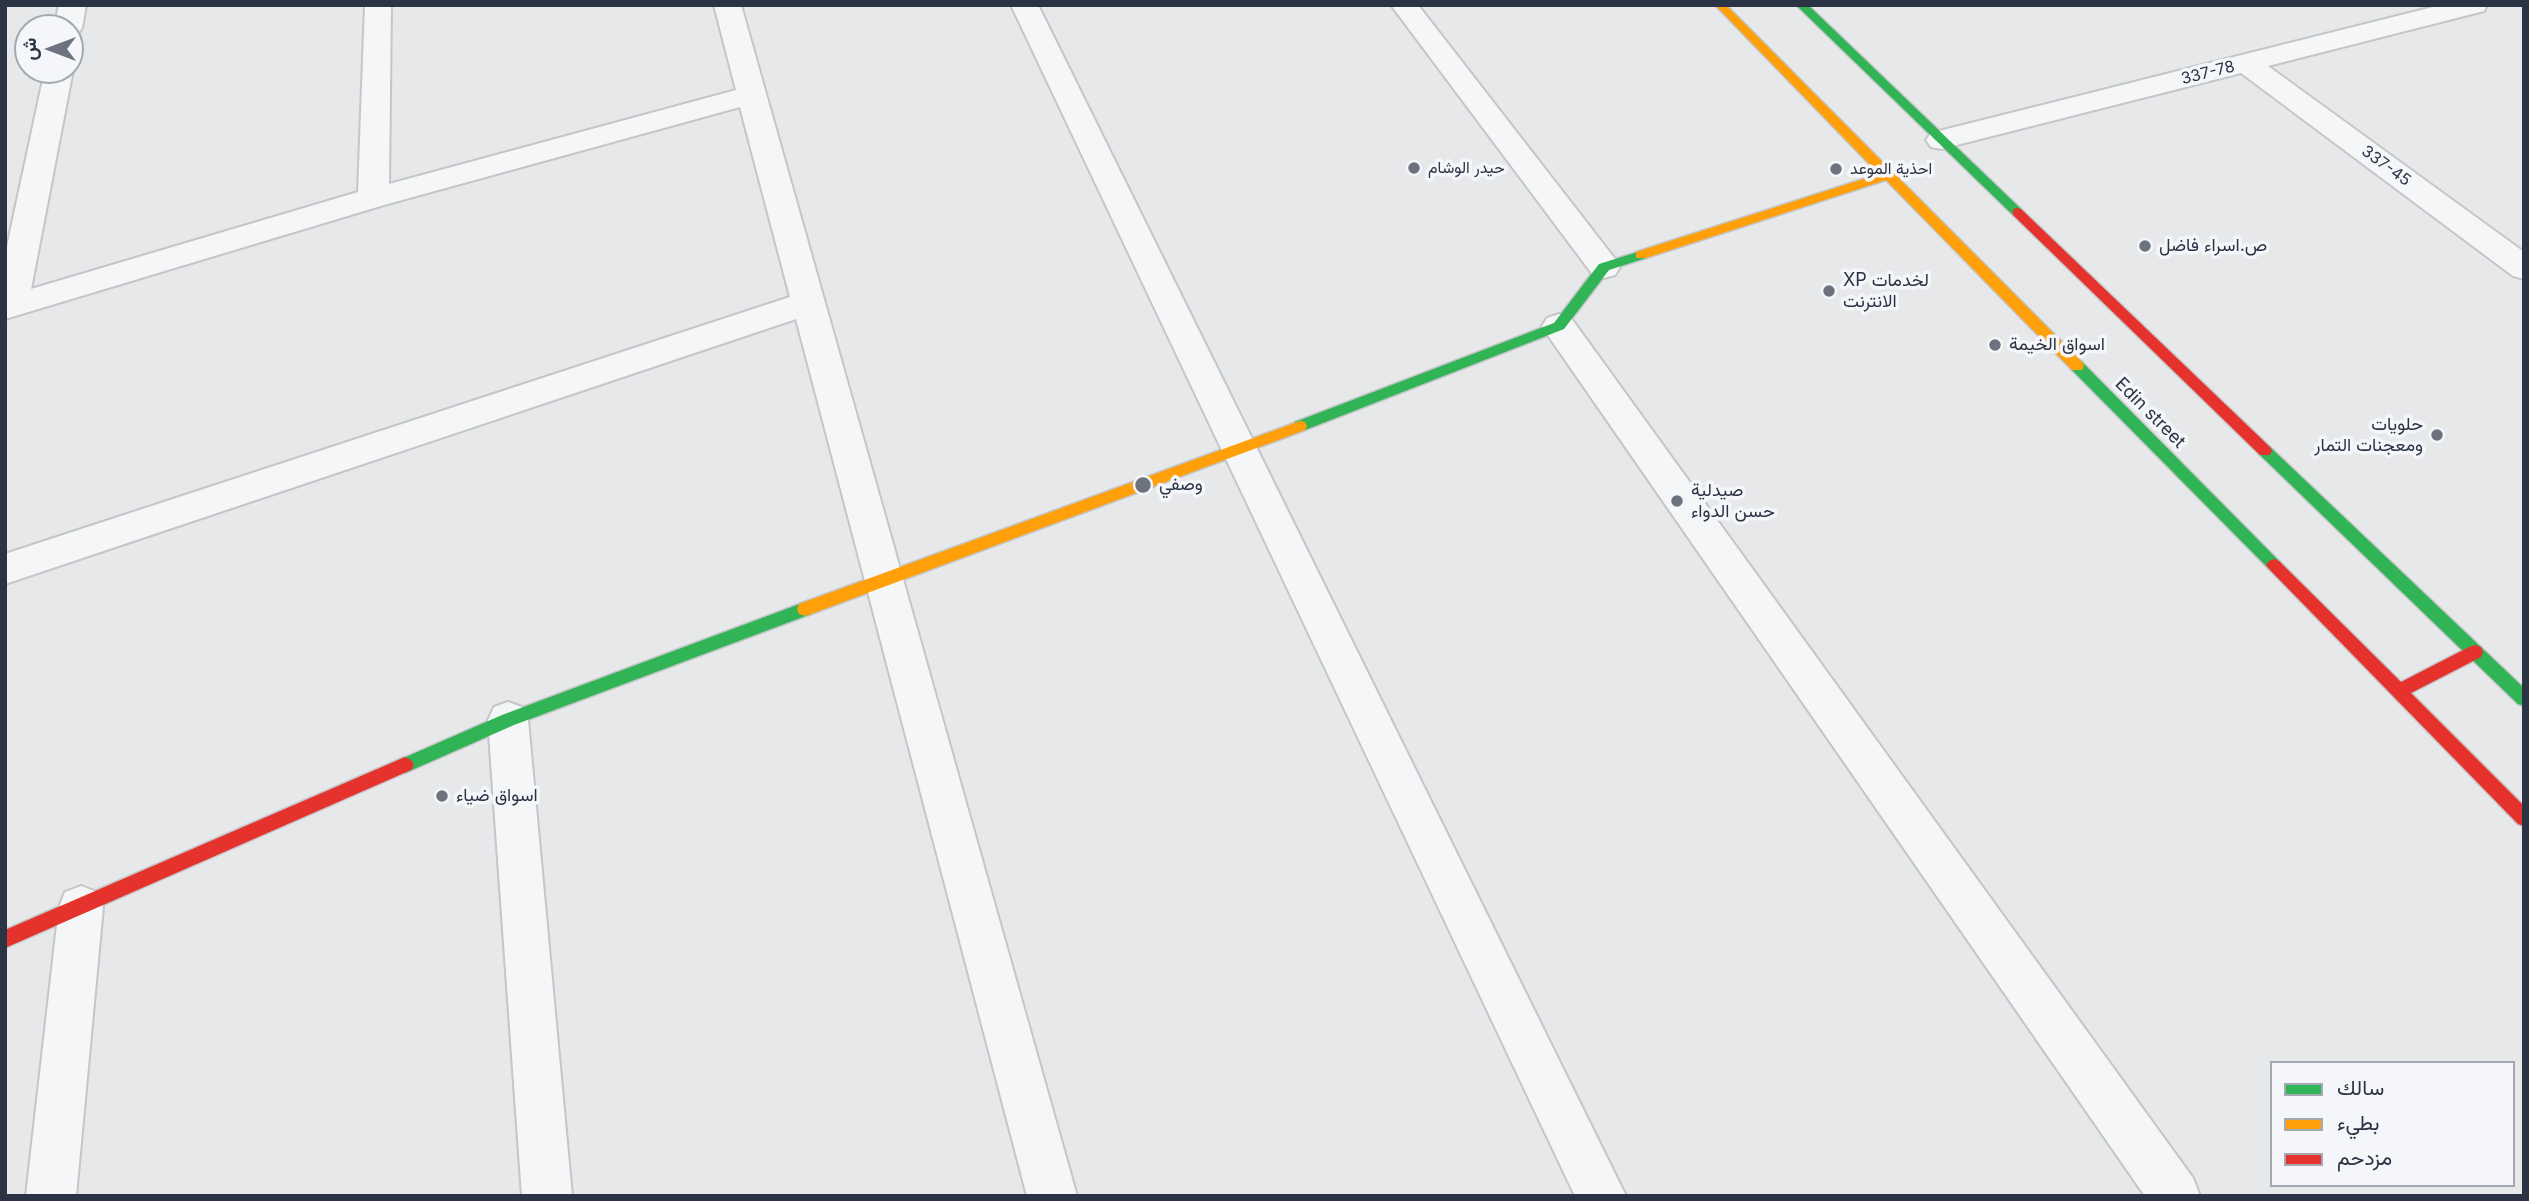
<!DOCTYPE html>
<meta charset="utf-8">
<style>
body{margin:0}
#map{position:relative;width:2529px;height:1201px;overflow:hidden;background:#e6e8ea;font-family:Inter,Vazirmatn,sans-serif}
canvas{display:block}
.frame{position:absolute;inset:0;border:7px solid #2b3445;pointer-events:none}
.legend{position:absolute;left:2270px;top:1061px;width:245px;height:126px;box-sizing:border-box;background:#f4f6f9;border:2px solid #a4a8b1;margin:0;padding:9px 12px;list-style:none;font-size:21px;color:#2b3445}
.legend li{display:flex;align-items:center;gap:14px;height:35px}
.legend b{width:35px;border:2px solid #a4a8b1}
.north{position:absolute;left:14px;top:14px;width:70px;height:70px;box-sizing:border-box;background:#f4f6f9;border:2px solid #a4a8b1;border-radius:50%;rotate:270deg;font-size:19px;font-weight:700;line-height:28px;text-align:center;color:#2b3445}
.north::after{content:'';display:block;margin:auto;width:24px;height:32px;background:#6c737f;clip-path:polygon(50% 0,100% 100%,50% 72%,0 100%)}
</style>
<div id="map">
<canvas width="2529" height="1201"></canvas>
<div class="frame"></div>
<ul class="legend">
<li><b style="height:9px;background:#30b455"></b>سالك</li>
<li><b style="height:9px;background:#ff9f0a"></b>بطيء</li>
<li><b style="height:9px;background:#e5322d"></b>مزدحم</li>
</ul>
<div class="north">ش</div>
</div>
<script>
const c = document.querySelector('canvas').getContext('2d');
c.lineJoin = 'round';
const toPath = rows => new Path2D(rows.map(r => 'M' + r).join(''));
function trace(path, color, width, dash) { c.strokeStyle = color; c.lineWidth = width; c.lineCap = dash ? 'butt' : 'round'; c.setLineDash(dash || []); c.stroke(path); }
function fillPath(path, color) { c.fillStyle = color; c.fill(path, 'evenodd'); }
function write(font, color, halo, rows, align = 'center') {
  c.font = font + ' Inter,Vazirmatn,sans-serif'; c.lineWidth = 7; c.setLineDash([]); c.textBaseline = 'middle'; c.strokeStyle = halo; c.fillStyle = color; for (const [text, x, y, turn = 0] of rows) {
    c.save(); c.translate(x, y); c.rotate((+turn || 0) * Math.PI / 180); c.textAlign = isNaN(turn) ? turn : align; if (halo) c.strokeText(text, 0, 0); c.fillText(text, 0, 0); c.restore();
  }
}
const street = toPath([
 [59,5,86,5,82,28,78,34,70,36,70,28,54,28,59,5],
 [365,5,391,5,389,184,736,90,714,5,741,5,1077,1196,1027,1196,796,319,5,584,5,554,790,297,740,107,384,205,5,319,5,256,45,70,70,70,70,66,73,70,31,289,358,192,365,5],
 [1011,5,1038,5,1626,1196,1575,1196,1011,5],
 [1391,5,1418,5,1615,259,1620,267,1615,275,1604,278,1593,275,1391,5],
 [2441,5,2487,5,2484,11,2268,66,2524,252,2524,279,2513,276,2241,73,1941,149,1931,147,1926,140,1931,133,2441,5],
 [1559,314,1571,318,2193,1178,2200,1196,2145,1196,1547,334,1542,326,1547,318,1559,314],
 [508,702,522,707,528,720,572,1196,522,1196,488,720,494,707,508,702],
 [81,886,97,892,103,907,76,1196,26,1196,59,907,65,892,81,886]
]);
const fast = toPath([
 [1796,5,1808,5,2021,209,2021,215,2013,215,1796,5],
 [1641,251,1648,255,1646,258,1609,270,1564,329,1305,430,1295,430,1293,426,1295,422,1554,323,1599,264,1641,251],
 [2077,361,2082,362,2279,561,2282,565,2279,569,2269,569,2072,370,2070,366,2077,361],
 [2265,445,2270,447,2524,688,2524,706,2518,704,2260,455,2258,451,2260,447,2265,445],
 [805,602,811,604,813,609,811,614,514,725,405,773,399,770,396,765,399,760,502,715,805,602]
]);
const slow = toPath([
 [1715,5,1726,5,2082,362,2084,366,2082,370,2072,370,1886,180,1646,258,1636,258,1636,252,1879,174,1715,5],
 [1300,421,1305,422,1307,426,1305,430,811,614,805,616,799,614,797,609,799,604,1300,421]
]);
const jam = toPath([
 [2017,208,2021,209,2270,447,2272,451,2270,455,2260,455,2013,215,2013,209,2017,208],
 [2274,559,2279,561,2401,682,2469,647,2475,645,2481,647,2483,652,2481,657,2411,693,2524,806,2524,826,2518,824,2269,569,2266,565,2269,561,2274,559],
 [405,757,411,760,414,765,411,770,5,948,5,930,405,757]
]);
trace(street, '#c4c6c8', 4);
trace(fast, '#c4c6c8', 3);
trace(slow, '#c4c6c8', 3);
trace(jam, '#c4c6c8', 3);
fillPath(street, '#f5f6f7');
fillPath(fast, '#30b455');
fillPath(slow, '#ff9f0a');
fillPath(jam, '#e5322d');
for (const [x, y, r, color] of [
 [1414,168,7,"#6c737f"],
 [1836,169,7,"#6c737f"],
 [2145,246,7,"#6c737f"],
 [1829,291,7,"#6c737f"],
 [1995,345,7,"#6c737f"],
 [2437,435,7,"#6c737f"],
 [1143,485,9,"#6c737f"],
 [1677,501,7,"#6c737f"],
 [442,796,7,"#6c737f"]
]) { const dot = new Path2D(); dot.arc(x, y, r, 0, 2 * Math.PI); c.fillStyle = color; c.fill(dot); trace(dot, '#f4f6f9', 2.5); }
write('16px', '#2b3445', '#f4f6f9', [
 ["337-78",2208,73,-14],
 ["337-45",2386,166,36]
]);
write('16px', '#2b3445', '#f4f6f9', [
 ["حيدر الوشام",1428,168],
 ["احذية الموعد",1850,169]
], 'left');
write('18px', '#2b3445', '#f4f6f9', [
 ["ص.اسراء فاضل",2159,246],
 ["XP لخدمات",1843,281],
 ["الانترنت",1843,302],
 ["اسواق الخيمة",2009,345],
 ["حلويات",2423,425,"right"],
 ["ومعجنات التمار",2423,446,"right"],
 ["وصفي",1159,485],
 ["صيدلية",1691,491],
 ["حسن الدواء",1691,512],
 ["اسواق ضياء",456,796]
], 'left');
write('18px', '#2b3445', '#f4f6f9', [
 ["Edin street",2150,413,45]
]);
</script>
